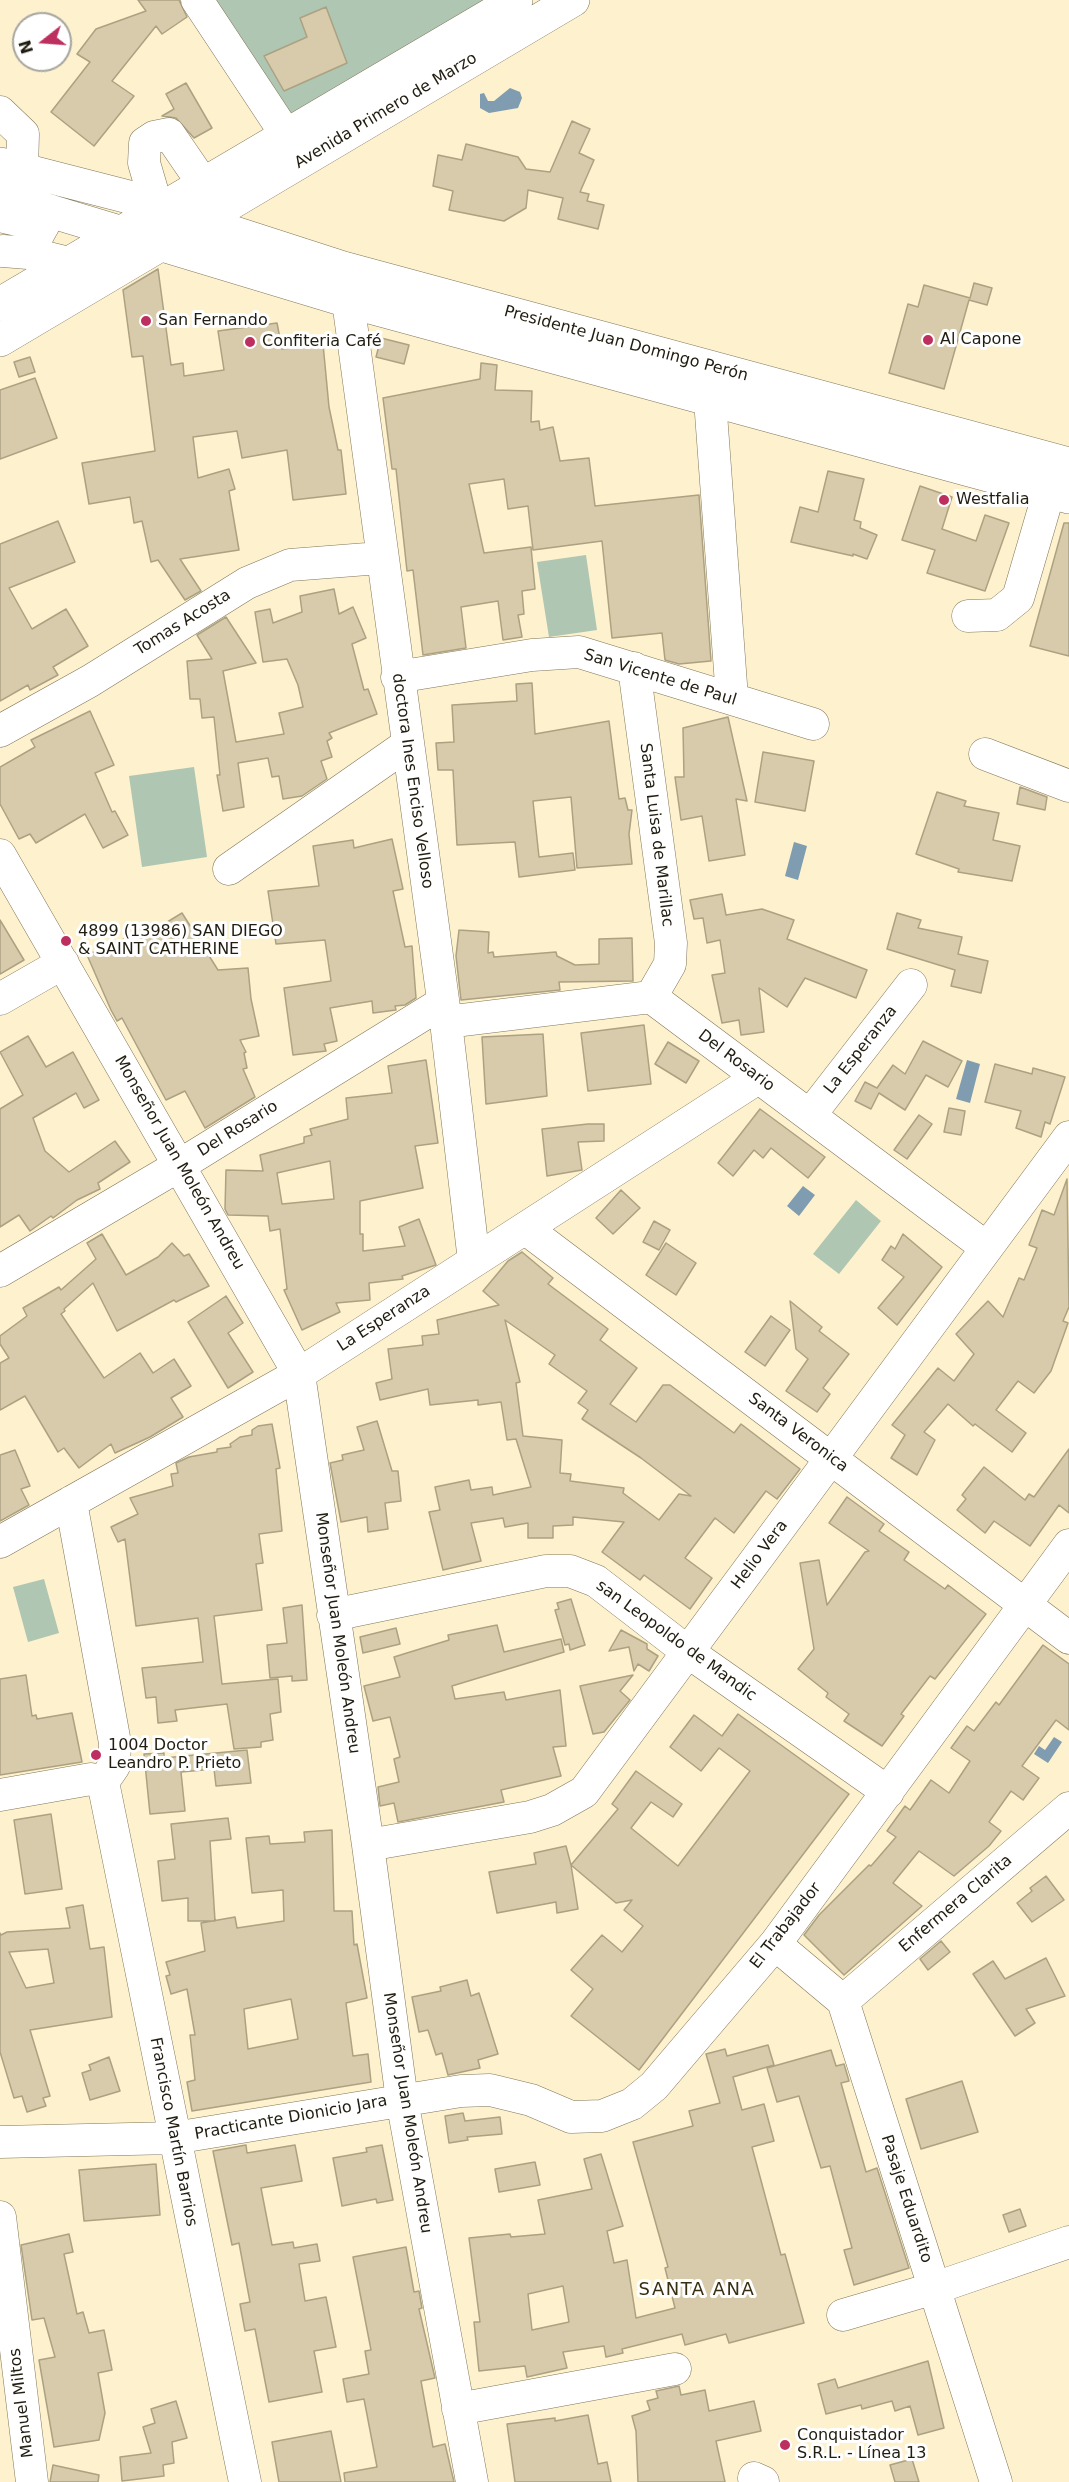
<!DOCTYPE html>
<meta charset="utf-8">
<style>
body{margin:0}
#map{position:relative;width:1069px;height:2482px;overflow:hidden;background:#fdf1ce;font-family:"DejaVu Sans",sans-serif}
canvas{display:block}
.north{position:absolute;left:12px;top:12px;width:60px;height:60px;box-sizing:border-box;background:#fff;border:2px solid #a6a59f;border-radius:50%;rotate:253deg;font-size:16px;font-weight:700;line-height:24px;text-align:center;color:#211d10}
.north::after{content:'';display:block;margin:auto;width:21px;height:27px;background:#bd2f5f;clip-path:polygon(50% 0,100% 100%,50% 72%,0 100%)}
</style>
<div id="map">
<canvas width="1069" height="2482"></canvas>
<div class="north">N</div>
</div>
<script>
const c = document.querySelector('canvas').getContext('2d');
c.lineJoin = 'round';
function fillPath(path, color) { c.fillStyle = color; c.fill(path, 'evenodd'); }
const toPath = rows => new Path2D(rows.map(r => 'M' + r).join(''));
function trace(path, color, width, dash) { c.strokeStyle = color; c.lineWidth = width; c.lineCap = dash ? 'butt' : 'round'; c.setLineDash(dash || []); c.stroke(path); }
function write(font, color, halo, rows, align = 'center') {
  c.font = font + ' "DejaVu Sans",sans-serif'; c.lineWidth = 6; c.setLineDash([]); c.textBaseline = 'middle'; c.strokeStyle = halo; c.fillStyle = color; for (const [text, x, y, turn = 0] of rows) {
    c.save(); c.translate(x, y); c.rotate((+turn || 0) * Math.PI / 180); c.textAlign = isNaN(turn) ? turn : align; if (halo) c.strokeText(text, 0, 0); c.fillText(text, 0, 0); c.restore();
  }
}
fillPath(toPath([
 [206,0,487,0,285,118],
 [586,555,597,630,549,637,537,562],
 [194,767,207,857,142,867,129,776],
 [856,1200,881,1221,839,1274,813,1254],
 [44,1579,59,1633,28,1642,13,1587]
]), '#aec6b2');
fillPath(toPath([
 [510,88,520,92,522,98,518,108,489,113,480,108,480,94,484,93,488,101,494,101],
 [794,842,807,846,798,880,785,876],
 [967,1060,980,1064,970,1103,956,1099],
 [803,1186,815,1195,799,1216,787,1206],
 [1054,1737,1062,1742,1048,1763,1034,1754,1039,1746,1045,1750]
]), '#7f9cb0');
const building = toPath([
 [138,0,179,0,187,17,162,34,156,26,112,81,134,96,94,146,51,112,90,62,77,54,96,29,146,11,138,0],
 [326,7,347,63,284,91,264,56,307,37,300,18,326,7],
 [186,83,212,128,194,138,176,118,162,116,174,109,166,94,186,83],
 [572,121,590,129,579,153,594,160,580,192,589,194,587,201,604,205,598,229,558,219,563,198,528,190,526,208,504,221,449,210,453,191,433,186,438,155,462,160,466,144,518,157,526,169,550,172,572,121],
 [158,269,171,365,183,363,184,376,224,370,218,331,277,323,282,349,323,344,329,407,338,450,341,450,346,494,293,500,287,450,242,458,237,431,193,437,198,478,229,469,235,489,229,491,239,550,180,559,201,591,185,600,158,560,151,562,142,521,134,523,130,497,89,504,82,463,155,451,143,356,132,357,123,290,158,269],
 [974,283,992,288,987,305,969,300,944,389,889,373,908,304,918,307,924,285,970,298,974,283],
 [381,338,409,345,404,364,376,357,381,338],
 [30,357,35,372,19,377,14,362,30,357],
 [481,363,497,365,495,390,532,391,531,422,539,421,540,430,553,427,560,461,589,458,595,506,699,495,711,661,679,664,665,660,662,633,612,638,602,541,533,550,528,506,508,509,504,479,469,484,484,553,531,547,535,589,522,591,524,614,518,615,522,637,503,640,498,601,461,607,466,648,423,655,413,570,407,571,396,469,392,469,383,398,480,379,481,363],
 [35,378,57,438,0,459,0,390,35,378],
 [828,471,864,479,854,520,861,522,860,528,877,535,867,559,853,554,853,556,791,542,800,507,818,512,828,471],
 [920,486,952,497,942,529,976,541,985,515,1009,523,985,591,927,573,935,550,902,540,920,486],
 [58,521,75,562,9,588,32,629,66,609,88,646,53,667,58,675,30,690,28,685,0,701,0,544,58,521],
 [1064,523,1069,523,1069,656,1030,646,1064,523],
 [334,589,339,614,353,607,366,638,352,644,364,690,368,689,377,714,329,733,332,738,327,741,332,757,321,761,327,779,302,796,283,799,279,776,272,777,268,758,238,763,244,807,223,811,217,775,220,775,214,717,202,718,200,699,190,699,187,661,212,659,197,635,226,617,256,663,223,671,236,742,284,734,279,713,303,707,298,685,287,659,263,662,255,612,270,609,273,623,302,612,300,596,334,589],
 [532,683,535,734,609,721,619,799,625,798,628,810,632,810,629,834,632,864,577,868,571,797,533,801,539,857,573,853,575,870,519,877,515,842,457,845,453,770,438,770,436,743,454,742,452,705,517,701,516,684,532,683],
 [90,711,114,765,95,773,112,812,115,811,128,835,103,848,85,814,36,843,30,834,19,839,0,804,0,767,35,747,31,740,90,711],
 [728,717,747,801,736,799,745,855,709,861,702,816,681,820,675,777,684,777,683,728,728,717],
 [763,752,814,761,805,811,755,802,763,752],
 [1020,787,1047,797,1045,810,1017,804,1020,787],
 [937,792,966,801,964,806,999,813,993,840,1020,846,1012,881,958,872,959,869,916,854,937,792],
 [392,839,403,889,393,891,405,947,412,946,416,998,405,1005,395,1006,396,1010,373,1013,372,1001,330,1008,337,1041,324,1044,326,1051,293,1055,284,988,331,981,325,940,276,944,268,891,319,886,313,846,353,840,354,848,392,839],
 [722,894,726,915,762,909,794,920,787,939,867,970,856,998,805,978,787,1007,759,988,764,1032,741,1035,739,1020,722,1023,712,975,725,973,720,940,707,943,703,918,694,919,690,900,722,894],
 [182,913,218,970,248,968,251,999,259,1036,240,1040,246,1052,244,1053,247,1068,243,1069,255,1097,205,1128,185,1091,166,1100,122,1018,117,1021,111,1010,87,955,124,939,128,946,182,913],
 [897,913,921,920,918,928,962,937,958,954,988,961,981,993,951,986,955,970,887,949,897,913],
 [0,920,24,960,0,974,0,920],
 [459,930,489,932,488,953,493,952,494,957,556,952,557,956,575,965,599,964,599,939,632,938,633,981,559,982,560,990,461,1000,456,956,459,930],
 [644,1025,651,1084,588,1091,581,1033,644,1025],
 [543,1034,547,1096,486,1104,482,1037,543,1034],
 [28,1036,46,1067,73,1052,99,1100,84,1108,76,1093,33,1118,45,1151,69,1172,115,1141,130,1162,98,1183,100,1189,77,1200,53,1218,51,1216,30,1231,19,1215,0,1227,0,1109,23,1095,0,1052,28,1036],
 [923,1041,962,1061,948,1087,926,1075,905,1110,879,1093,871,1109,855,1101,865,1082,877,1088,893,1065,905,1074,923,1041],
 [668,1042,699,1061,686,1083,655,1064,668,1042],
 [426,1060,438,1143,415,1146,423,1188,360,1201,360,1234,363,1234,363,1251,405,1246,399,1227,419,1219,436,1265,402,1276,403,1279,369,1283,370,1300,336,1303,340,1312,302,1330,284,1290,287,1289,280,1229,270,1231,268,1216,228,1215,225,1209,226,1170,263,1171,260,1155,304,1143,304,1137,312,1135,310,1129,348,1119,346,1098,392,1093,388,1066,426,1060],
 [330,1161,334,1199,282,1204,277,1173,330,1161],
 [995,1064,1032,1074,1033,1068,1065,1077,1050,1124,1045,1122,1041,1137,1016,1128,1021,1111,985,1102,995,1064],
 [949,1108,965,1111,961,1135,944,1132,949,1108],
 [760,1109,825,1157,808,1178,771,1148,763,1158,754,1150,733,1176,718,1163,760,1109],
 [919,1115,932,1124,907,1159,894,1150,919,1115],
 [588,1124,604,1124,604,1141,578,1142,582,1170,547,1176,542,1129,588,1124],
 [1067,1179,1069,1307,1063,1321,1068,1323,1051,1371,1034,1393,1018,1381,996,1410,1026,1433,1012,1452,975,1424,973,1426,948,1404,924,1432,935,1440,917,1475,891,1458,905,1435,892,1425,938,1368,954,1381,974,1354,956,1334,988,1301,1003,1317,1019,1278,1024,1280,1037,1248,1029,1245,1042,1210,1054,1215,1067,1179],
 [621,1190,640,1208,613,1234,596,1218,621,1190],
 [654,1221,670,1230,659,1250,643,1242,654,1221],
 [102,1234,126,1275,158,1257,172,1243,184,1256,189,1254,209,1286,176,1302,174,1300,117,1331,93,1283,64,1309,65,1311,61,1314,104,1378,140,1353,153,1373,174,1359,191,1386,171,1398,183,1417,150,1437,115,1453,111,1444,79,1468,64,1448,58,1452,25,1396,0,1410,0,1363,9,1358,0,1344,0,1336,27,1316,23,1308,59,1287,61,1290,96,1259,87,1243,102,1234],
 [903,1234,942,1267,897,1325,878,1308,904,1277,882,1260,891,1246,895,1249,903,1234],
 [666,1243,696,1263,676,1295,646,1275,666,1243],
 [522,1252,553,1278,548,1284,608,1329,600,1340,637,1368,610,1404,636,1422,663,1385,670,1385,734,1433,741,1424,800,1469,777,1499,766,1491,734,1533,715,1518,685,1558,712,1578,690,1609,644,1575,640,1580,602,1552,624,1522,573,1517,573,1525,553,1526,553,1538,528,1538,528,1523,505,1527,503,1518,471,1523,481,1561,443,1570,429,1512,440,1510,435,1487,469,1480,471,1490,492,1487,493,1495,531,1487,516,1439,507,1440,501,1402,478,1405,478,1400,430,1405,428,1389,380,1400,376,1383,392,1379,388,1349,423,1345,422,1336,439,1334,437,1320,499,1305,483,1291,508,1261,522,1252],
 [505,1320,555,1355,549,1364,587,1391,578,1403,588,1410,582,1419,641,1458,691,1496,679,1494,659,1520,623,1493,624,1488,570,1481,571,1474,560,1473,562,1440,523,1436,516,1383,520,1382,505,1320],
 [226,1296,243,1323,228,1333,253,1372,228,1388,188,1322,226,1296],
 [790,1301,822,1327,819,1331,849,1354,823,1388,830,1394,817,1412,786,1391,808,1359,796,1349,790,1301],
 [771,1316,790,1330,765,1366,745,1352,771,1316],
 [377,1421,392,1471,398,1471,401,1501,385,1503,388,1529,368,1532,367,1517,341,1522,330,1463,343,1460,342,1455,364,1450,357,1427,377,1421],
 [272,1424,280,1468,276,1469,282,1531,259,1534,263,1563,256,1564,262,1610,214,1616,222,1684,278,1679,281,1712,270,1714,273,1740,261,1742,261,1747,234,1749,227,1704,175,1710,177,1721,158,1723,156,1697,146,1698,142,1668,203,1662,198,1618,136,1626,125,1539,118,1542,111,1527,138,1514,130,1498,173,1486,171,1474,178,1473,176,1463,189,1457,217,1452,217,1449,231,1447,230,1444,240,1437,252,1435,252,1430,258,1426,272,1424],
 [1069,1449,1069,1513,1059,1505,1030,1546,994,1521,985,1533,957,1510,966,1499,962,1495,984,1467,1025,1500,1029,1494,1034,1497,1069,1449],
 [15,1450,30,1486,21,1489,29,1505,0,1521,0,1455,15,1450],
 [847,1497,884,1524,879,1531,909,1552,904,1560,945,1589,948,1585,986,1614,935,1679,930,1676,901,1714,904,1716,882,1746,844,1721,849,1714,826,1697,828,1693,798,1669,814,1649,800,1563,819,1560,827,1605,865,1552,869,1551,829,1523,847,1497],
 [571,1599,585,1645,570,1650,569,1644,565,1645,555,1610,559,1609,557,1603,571,1599],
 [302,1605,307,1680,292,1681,292,1676,270,1678,267,1645,287,1643,283,1608,302,1605],
 [497,1625,504,1652,561,1639,564,1652,452,1686,455,1699,504,1692,506,1700,560,1690,566,1746,553,1747,561,1776,501,1790,504,1802,398,1822,394,1803,380,1806,378,1787,399,1782,394,1759,400,1757,390,1717,373,1721,364,1686,400,1677,394,1657,449,1640,448,1635,497,1625],
 [396,1628,400,1644,363,1653,360,1637,396,1628],
 [621,1630,647,1644,647,1649,658,1656,649,1671,638,1664,634,1671,629,1647,609,1651,621,1630],
 [1043,1645,1069,1664,1069,1730,1056,1720,1022,1766,1039,1778,1023,1800,1011,1791,989,1822,1001,1831,989,1846,954,1876,919,1851,893,1883,922,1906,844,1975,804,1935,819,1915,869,1865,871,1866,896,1837,887,1831,905,1806,910,1810,931,1780,949,1793,970,1761,951,1748,967,1726,974,1731,996,1702,999,1705,1043,1645],
 [26,1675,32,1716,36,1715,37,1719,72,1713,82,1762,0,1775,0,1679,26,1675],
 [633,1675,620,1691,630,1700,604,1732,593,1734,580,1686,633,1675],
 [738,1714,849,1794,639,2070,571,2016,593,1989,571,1970,602,1935,622,1952,643,1926,624,1910,632,1900,616,1903,571,1865,578,1909,557,1913,556,1902,497,1913,489,1872,536,1864,534,1853,566,1846,571,1865,618,1809,612,1804,636,1771,682,1804,673,1817,651,1802,631,1828,678,1866,750,1771,719,1748,701,1771,670,1747,694,1715,722,1736,738,1714],
 [247,1750,251,1783,216,1786,214,1769,181,1772,185,1811,150,1814,144,1754,164,1753,164,1758,247,1750],
 [51,1814,62,1889,25,1894,14,1820,51,1814],
 [228,1818,231,1839,210,1841,215,1921,188,1921,188,1898,162,1901,158,1861,175,1859,171,1824,228,1818],
 [332,1830,334,1911,352,1911,354,1945,357,1944,367,1998,346,2003,353,2056,368,2054,371,2082,192,2111,187,2082,195,2080,190,2035,195,2035,187,1989,171,1994,166,1976,170,1975,166,1962,205,1951,201,1923,235,1917,237,1928,284,1921,283,1890,252,1893,246,1838,269,1836,270,1844,305,1842,304,1832,332,1830],
 [291,1999,298,2039,248,2049,244,2009,291,1999],
 [1046,1876,1064,1900,1032,1922,1017,1903,1032,1891,1030,1888,1046,1876],
 [83,1905,90,1949,104,1947,112,2017,30,2030,50,2096,43,2098,46,2106,27,2112,22,2096,14,2098,0,2052,0,1933,1,1935,7,1932,70,1928,66,1908,83,1905],
 [48,1949,54,1983,26,1988,9,1952,48,1949],
 [941,1941,950,1952,928,1970,920,1959,941,1941],
 [1046,1958,1065,1996,1026,2009,1035,2023,1015,2036,973,1974,993,1961,1005,1979,1046,1958],
 [467,1980,471,1996,479,1993,498,2054,478,2060,480,2068,448,2075,442,2053,436,2055,428,2030,419,2032,412,1997,441,1991,440,1987,467,1980],
 [768,2045,774,2065,733,2077,742,2110,764,2104,774,2141,752,2147,781,2255,785,2254,804,2323,729,2343,726,2334,685,2345,682,2334,622,2349,623,2353,606,2357,604,2346,563,2352,567,2368,527,2377,525,2366,479,2371,474,2322,480,2322,469,2238,510,2234,511,2237,545,2234,538,2200,592,2189,584,2159,601,2154,623,2226,607,2231,614,2263,627,2260,636,2318,675,2308,665,2268,668,2267,633,2142,693,2126,689,2111,720,2103,706,2054,725,2049,727,2056,768,2045],
 [563,2286,569,2322,532,2330,528,2294,563,2286],
 [831,2050,836,2066,844,2064,849,2081,841,2083,866,2172,877,2168,909,2268,854,2285,844,2250,852,2248,830,2166,821,2168,799,2096,777,2102,767,2068,831,2050],
 [109,2057,120,2091,90,2100,82,2073,91,2070,89,2065,109,2057],
 [962,2081,978,2132,921,2149,906,2099,962,2081],
 [463,2113,465,2121,500,2117,502,2134,467,2137,468,2140,449,2143,445,2116,463,2113],
 [246,2145,247,2153,295,2145,302,2181,261,2188,272,2245,293,2242,294,2248,317,2244,320,2261,299,2264,305,2301,326,2297,336,2347,314,2351,322,2392,269,2402,255,2329,245,2331,240,2304,250,2302,239,2243,232,2245,213,2151,246,2145],
 [382,2145,393,2200,377,2203,376,2199,342,2206,333,2158,367,2152,366,2148,382,2145],
 [535,2162,540,2185,499,2192,495,2169,535,2162],
 [156,2164,160,2215,84,2221,79,2170,156,2164],
 [1020,2209,1026,2226,1009,2232,1003,2215,1020,2209],
 [69,2234,73,2252,64,2254,77,2314,83,2312,89,2333,104,2330,112,2370,98,2373,105,2413,99,2440,54,2447,39,2360,55,2357,44,2318,32,2320,21,2245,69,2234],
 [406,2247,414,2292,419,2291,422,2308,419,2309,435,2378,421,2381,433,2447,445,2444,454,2482,345,2482,344,2473,377,2467,364,2399,347,2402,343,2379,369,2374,365,2351,371,2350,353,2257,406,2247],
 [928,2361,944,2428,918,2435,910,2406,895,2411,892,2401,862,2409,861,2405,826,2414,818,2384,835,2379,838,2388,928,2361],
 [679,2386,681,2395,705,2390,709,2411,754,2401,761,2431,716,2441,725,2482,638,2482,636,2431,632,2416,650,2410,647,2401,658,2398,656,2391,679,2386],
 [176,2401,187,2438,172,2442,174,2463,163,2465,164,2476,122,2481,120,2457,151,2453,143,2427,155,2423,151,2409,176,2401],
 [588,2415,598,2464,607,2462,611,2482,515,2482,507,2424,555,2418,555,2421,588,2415],
 [331,2431,341,2482,279,2482,272,2442,331,2431],
 [912,2459,919,2482,895,2482,890,2465,912,2459],
 [53,2465,99,2475,98,2482,50,2482,53,2465]
]);
fillPath(building, '#d7cbac');
trace(building, '#aca181', 1.5);
const minor = toPath([
 [197,0,287,136],
 [0,112,23,134,22,170],
 [156,204,144,163,145,143,154,137,169,134,204,185],
 [0,216,43,226],
 [3,251,28,253,69,263],
 [28,253,51,211],
 [348,301,446,1022,474,1261],
 [710,400,732,698],
 [968,616,997,615,1018,598,1049,492],
 [634,668,671,943,670,964,651,997],
 [397,677,532,655,579,652,813,724],
 [0,731,90,681,247,583,290,565,380,558],
 [985,754,1069,786],
 [0,855,299,1374,368,1845,402,2100,472,2482],
 [229,869,408,744],
 [0,999,63,963],
 [446,1022,651,997,987,1248],
 [810,1115,911,985],
 [526,1229,1069,1638],
 [0,1271,180,1165,442,1003],
 [71,1502,115,1743,114,1766,103,1782],
 [0,1542,299,1374,758,1078],
 [333,1615,546,1571,570,1571,596,1581,688,1652,888,1792],
 [103,1782,245,2482],
 [0,1795,91,1779,103,1782],
 [368,1845,530,1817,552,1810,584,1792,1069,1137],
 [775,1944,843,2001,996,2482],
 [843,2001,1069,1808],
 [0,2142,174,2138,461,2091,490,2090,531,2100,571,2117,602,2116,632,2104,654,2086,775,1944,1069,1545],
 [0,2217,32,2482],
 [843,2315,935,2288,1069,2242],
 [458,2409,675,2369],
 [754,2478,763,2482]
]);
const major = toPath([
 [0,164,156,204,185,217,343,268,1069,464],
 [0,196,348,301,1069,497],
 [0,304,516,0],
 [0,340,573,0]
]);
trace(minor, '#827658', 33);
trace(major, '#827658', 34);
trace(minor, '#fff', 32);
trace(major, '#fff', 33);
for (const [x, y, r, color] of [
 [146,321,6,"#bd2f5f"],
 [928,340,6,"#bd2f5f"],
 [250,342,6,"#bd2f5f"],
 [944,500,6,"#bd2f5f"],
 [66,941,6,"#bd2f5f"],
 [96,1755,6,"#bd2f5f"],
 [785,2445,6,"#bd2f5f"]
]) { const dot = new Path2D(); dot.arc(x, y, r, 0, 2 * Math.PI); c.fillStyle = color; c.fill(dot); trace(dot, '#fff', 2); }
write('16px', '#211d10', '#fff', [
 ["Avenida Primero de Marzo",386,111,-31],
 ["Presidente Juan Domingo Perón",626,344,15],
 ["Tomas Acosta",183,623,-32],
 ["San Vicente de Paul",660,678,17],
 ["doctora Ines Enciso Velloso",412,781,82],
 ["Santa Luisa de Marillac",656,835,83],
 ["La Esperanza",861,1050,-52],
 ["Del Rosario",736,1061,37],
 ["Del Rosario",238,1129,-32],
 ["Monseñor Juan Moleón Andreu",179,1163,60],
 ["La Esperanza",384,1319,-33],
 ["Santa Veronica",798,1433,37],
 ["Helio Vera",760,1555,-53],
 ["Monseñor Juan Moleón Andreu",337,1633,82],
 ["san Leopoldo de Mandic",676,1641,36],
 ["Enfermera Clarita",956,1904,-40],
 ["El Trabajador",786,1926,-52],
 ["Monseñor Juan Moleón Andreu",407,2113,81],
 ["Practicante Dionicio Jara",291,2118,-10],
 ["Francisco Martín Barrios",173,2132,79],
 ["Pasaje Eduardito",906,2199,72],
 ["Manuel Miltos",22,2403,-97]
]);
write('16px', '#211d10', '#fff', [
 ["San Fernando",158,321],
 ["Al Capone",940,340],
 ["Confiteria Café",262,342],
 ["Westfalia",956,500],
 ["4899 (13986) SAN DIEGO",78,932],
 ["& SAINT CATHERINE",78,950],
 ["1004 Doctor",108,1746],
 ["Leandro P. Prieto",108,1764],
 ["Conquistador",797,2436],
 ["S.R.L. - Línea 13",797,2454]
], 'left');
c.letterSpacing = '1.5px';
write('18px', '#382e11', '#fff', [
 ["SANTA ANA",697,2290]
]);
c.letterSpacing = '0px';
</script>
